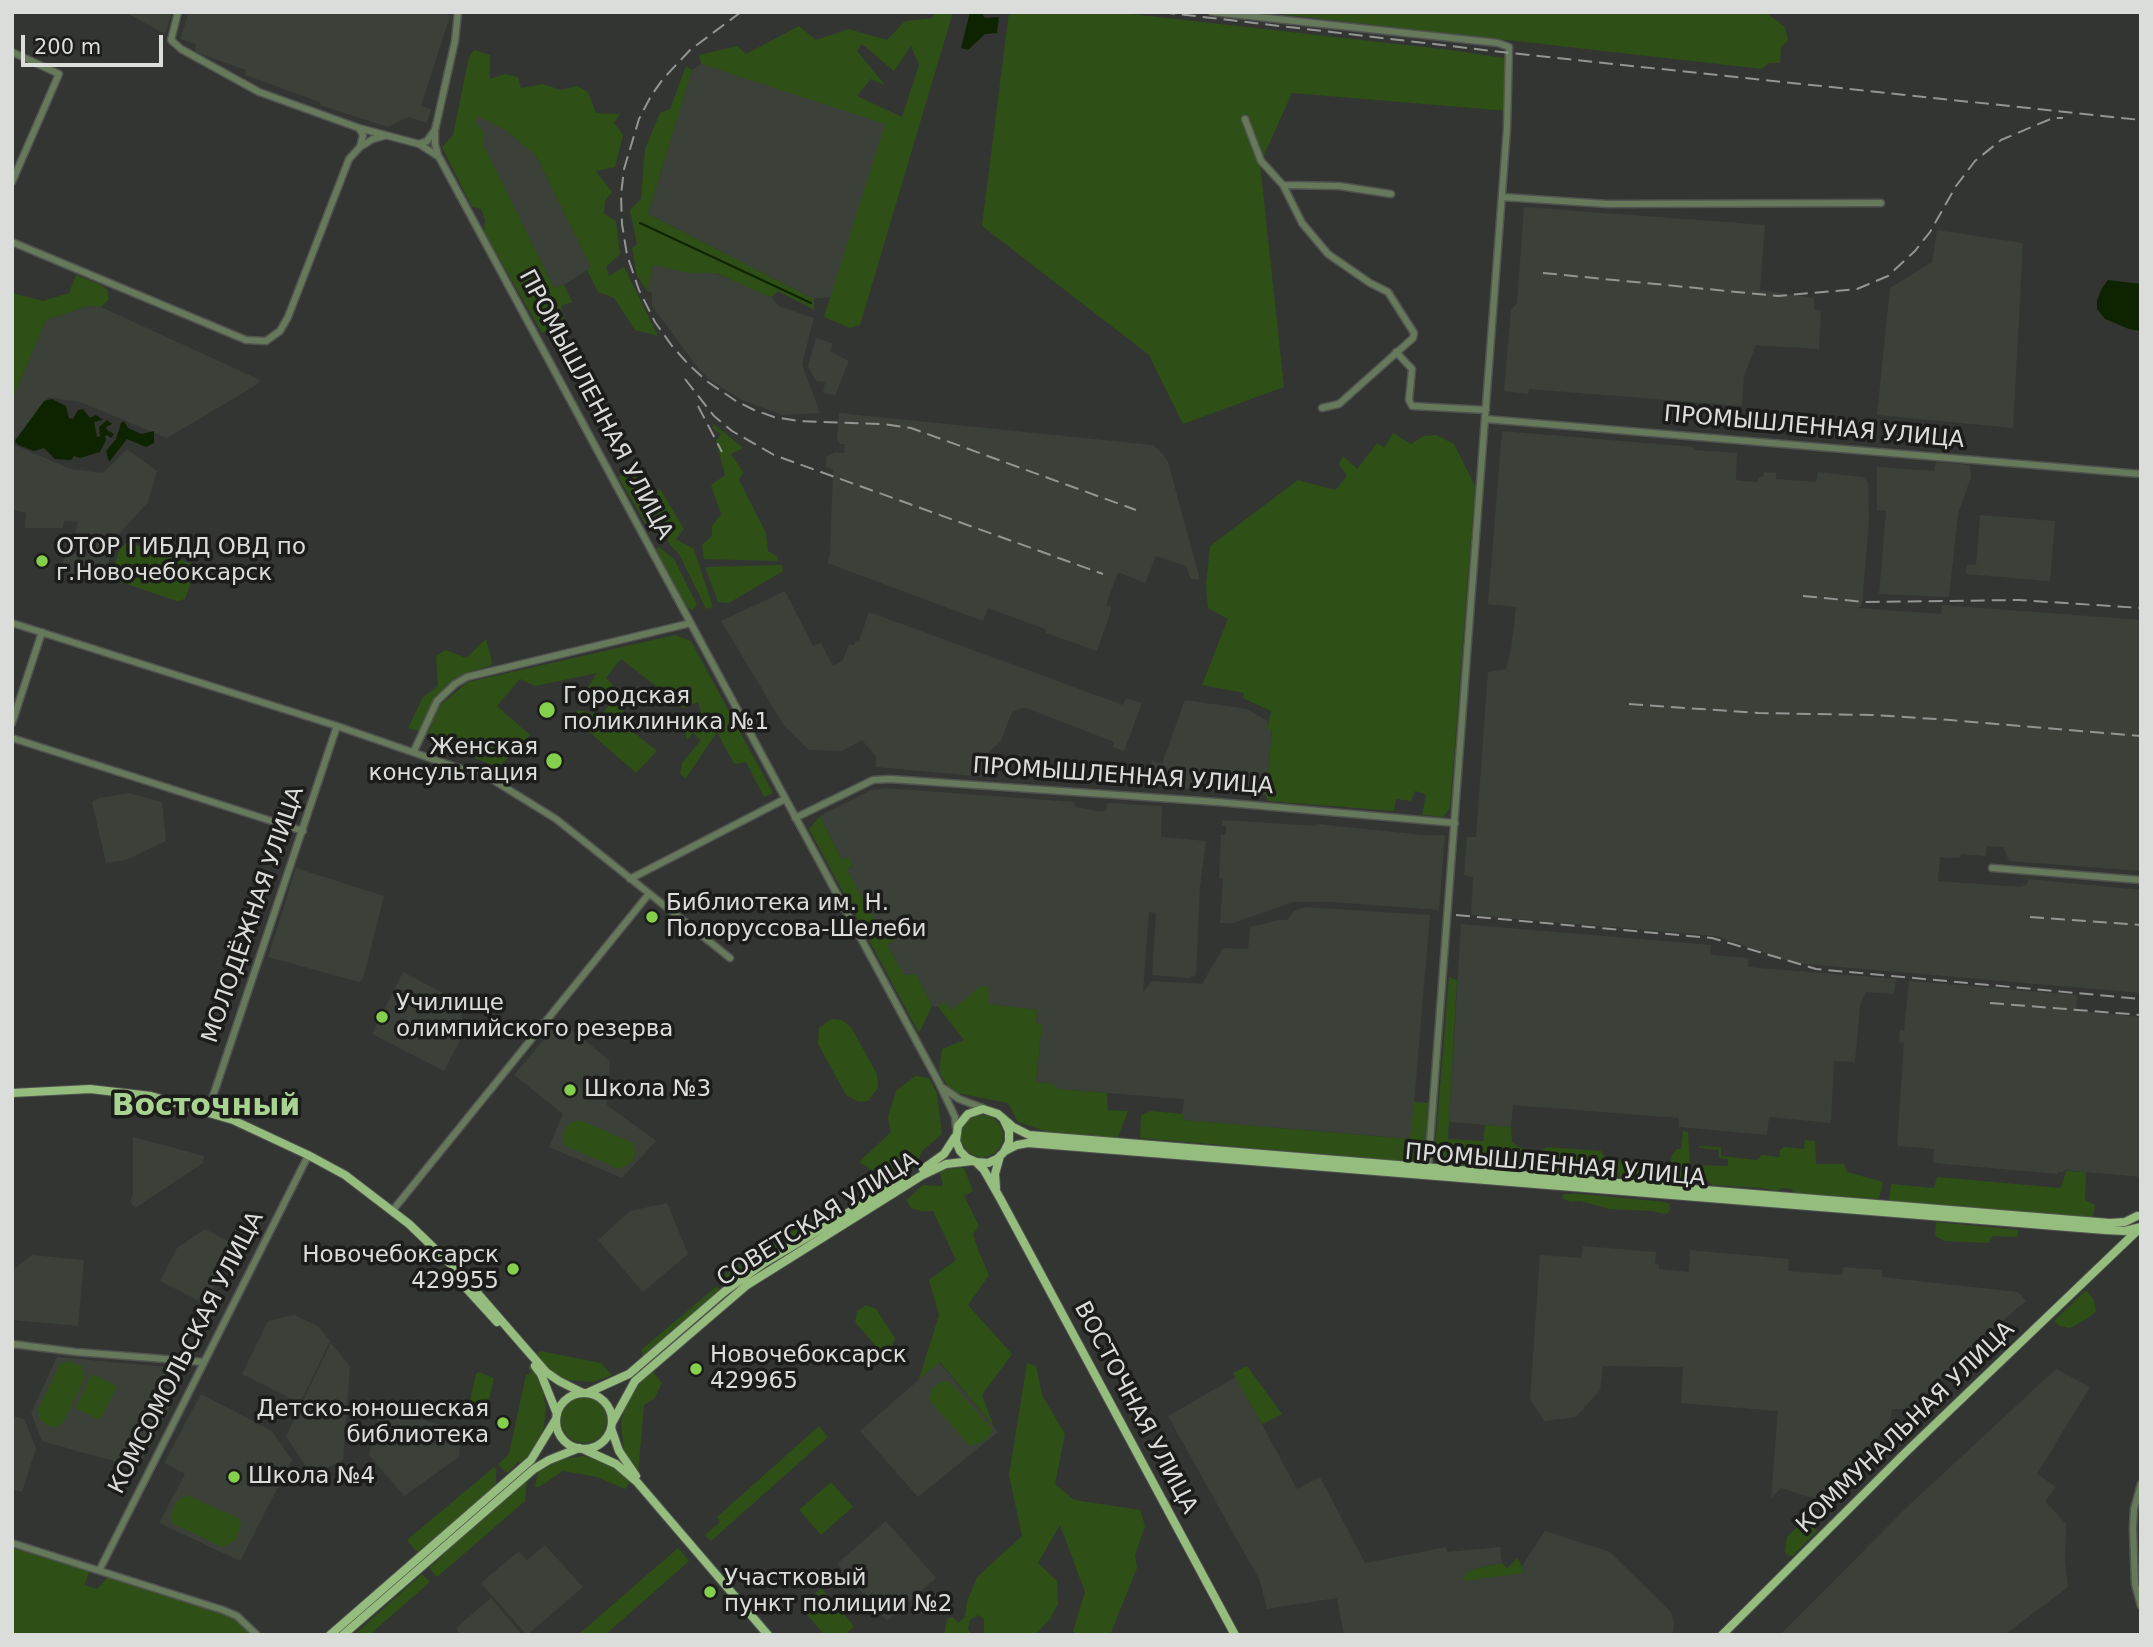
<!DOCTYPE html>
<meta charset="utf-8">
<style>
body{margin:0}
#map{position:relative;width:2153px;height:1647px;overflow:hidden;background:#333532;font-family:"DejaVu Sans",sans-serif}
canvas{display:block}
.frame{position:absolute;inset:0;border:14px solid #dbdddb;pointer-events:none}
.scale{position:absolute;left:21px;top:35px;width:142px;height:32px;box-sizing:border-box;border:4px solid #dbdddb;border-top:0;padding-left:9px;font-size:21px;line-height:24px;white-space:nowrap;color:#dbdddb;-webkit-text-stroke:5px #1c1c1b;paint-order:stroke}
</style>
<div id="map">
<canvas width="2153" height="1647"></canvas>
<div class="frame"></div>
<div class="scale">200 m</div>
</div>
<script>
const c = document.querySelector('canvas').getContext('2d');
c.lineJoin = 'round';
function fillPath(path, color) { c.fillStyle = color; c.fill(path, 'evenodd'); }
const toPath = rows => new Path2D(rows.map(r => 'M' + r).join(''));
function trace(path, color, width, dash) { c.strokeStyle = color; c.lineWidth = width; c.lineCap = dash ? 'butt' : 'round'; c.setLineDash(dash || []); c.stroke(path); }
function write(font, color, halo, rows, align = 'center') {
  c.font = font + ' "DejaVu Sans",sans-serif'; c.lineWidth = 7; c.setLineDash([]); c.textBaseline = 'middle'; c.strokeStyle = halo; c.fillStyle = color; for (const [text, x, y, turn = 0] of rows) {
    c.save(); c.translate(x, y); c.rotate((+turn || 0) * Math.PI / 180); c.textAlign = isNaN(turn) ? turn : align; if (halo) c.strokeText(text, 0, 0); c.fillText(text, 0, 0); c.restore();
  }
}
fillPath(toPath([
 [125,12,172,12,165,34],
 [189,12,447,12,450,16,421,106,431,109,427,123,408,117,388,127,320,105,320,102,245,75,246,70,195,52,196,44,180,39],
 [701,64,886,123,831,297,814,299,648,214,692,70],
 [478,115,507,131,536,156,591,267,564,285,554,288,483,144,483,131,474,122],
 [1524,207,1765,225,1760,290,1814,298,1814,309,1821,311,1819,349,1756,345,1744,376,1742,406,1529,389,1528,394,1504,391,1511,310,1517,303],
 [1937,230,2023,243,2013,428,1877,415,1890,288,1932,262],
 [653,264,690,273,715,273,772,297,778,306,814,318,802,364,820,413,783,415,744,401,710,380,699,369,652,306,652,293,647,291],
 [87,306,101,307,260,380,258,384,167,438,80,402,48,397,12,443,12,400,46,320],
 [816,338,833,344,830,351,849,361,835,395,823,393,825,382,816,381,808,366],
 [839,413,1153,445,1162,453,1168,462,1200,580,1191,579,1186,566,1156,556,1145,583,1118,572,1106,605,1111,607,1111,611,1097,651,1046,633,1045,629,988,608,983,621,827,563,830,555,833,470,826,467,826,457,835,452,844,453,845,444,840,444,837,440],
 [1502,431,1693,447,1696,450,1737,453,1736,480,1741,481,1758,482,1758,477,1763,477,1764,472,1776,473,1776,479,1816,482,1818,472,1863,477,1868,482,1869,521,1862,605,1858,608,1941,614,1942,605,2141,620,2141,871,2009,861,2003,847,1987,846,1986,856,1961,854,1960,858,1940,857,1938,881,2020,887,2027,884,2028,879,2141,890,2141,993,1794,963,1716,936,1471,915,1473,877,1464,875,1467,837,1476,837,1488,672,1506,669,1511,650,1516,607,1488,604],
 [12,444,71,469,103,473,127,449,157,471,148,502,120,533,101,580,92,582,60,570,67,551,70,551,78,522,64,521,63,528,25,528,26,513,12,510],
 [1936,462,1970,465,1971,477,1958,514,1949,597,1879,594,1886,511,1877,510,1877,467,1934,471],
 [1980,515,2055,521,2050,581,1966,574,1967,565,1976,565],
 [785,591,813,646,821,643,833,666,843,660,849,644,854,645,856,640,859,641,869,612,1123,705,1126,698,1142,703,1124,751,1113,747,1114,742,1024,707,1012,712,1001,741,985,756,984,764,988,770,987,777,876,767,876,757,862,740,842,751,809,750,783,724,721,621],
 [1185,700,1247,709,1268,721,1267,729,1272,729,1266,795,1146,785,1152,761,1162,764],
 [885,788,1074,802,1075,807,1097,811,1106,811,1107,803,1162,806,1161,837,1206,841,1200,886,1196,975,1189,978,1152,975,1156,913,1149,912,1143,992,1152,981,1202,984,1223,948,1248,949,1250,927,1278,920,1287,920,1294,911,1304,907,1430,915,1411,1139,1182,1120,1184,1099,1056,1089,1053,1084,1036,1082,1042,1025,1036,1023,1037,1010,988,1004,950,1010,944,1002,938,1007,932,1006,916,974,904,975,887,945,895,940,883,935,847,870,853,866,842,860,820,816,871,790],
 [129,793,162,802,166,841,126,860,106,863,92,802,99,798],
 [1222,820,1316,826,1317,824,1423,835,1445,835,1439,910,1333,902,1293,902,1233,923,1220,923,1223,879,1219,878,1221,835,1226,835,1226,826,1222,825],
 [296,868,384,896,363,979,359,982,268,957],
 [1461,924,1711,945,1710,955,1748,958,1748,967,1896,979,1894,994,1866,992,1860,1006,1855,1062,1834,1061,1831,1123,1769,1117,1767,1135,1679,1127,1679,1118,1513,1105,1511,1127,1449,1122],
 [403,972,450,997,460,1009,462,1019,467,1027,444,1071,372,1034],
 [1909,981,2077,995,2076,1011,2141,1017,2141,1177,2064,1170,2063,1172,2058,1172,2058,1174,1933,1163,1934,1149,1897,1146,1904,1043,1899,1042,1900,1030,1904,1030],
 [560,1020,610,1061,607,1105,656,1141,622,1178,549,1147,563,1114,514,1075],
 [133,1137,204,1156,203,1163,135,1208,130,1202,133,1194],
 [667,1203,688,1254,643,1292,598,1240,630,1211],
 [205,1229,236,1245,205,1304,160,1281,177,1248],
 [1583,1246,1656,1252,1655,1264,1659,1265,1659,1269,1689,1272,1690,1250,1789,1259,1788,1271,1842,1275,1843,1267,1882,1270,1882,1277,2018,1292,2026,1301,1983,1337,1977,1346,1946,1375,1941,1377,1938,1383,1910,1409,1892,1409,1888,1427,1816,1499,1781,1488,1771,1499,1778,1411,1681,1403,1683,1367,1603,1366,1600,1390,1576,1417,1544,1421,1530,1399,1540,1255,1581,1258],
 [32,1255,84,1260,78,1326,12,1320,14,1269],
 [294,1315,318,1326,330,1341,300,1403,242,1374,268,1321],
 [331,1343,350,1366,343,1460,322,1471,307,1468,286,1436],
 [57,1357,178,1368,184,1377,138,1468,42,1441,31,1413],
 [939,1362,998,1432,918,1497,860,1431],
 [2056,1369,2090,1387,2037,1474,2056,1487,2045,1501,2066,1524,2065,1562,2068,1587,2004,1635,1780,1635,1906,1508],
 [1236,1377,1297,1489,1320,1477,1365,1563,1446,1547,1447,1552,1500,1547,1502,1563,1470,1570,1523,1572,1522,1566,1545,1531,1610,1552,1671,1612,1674,1622,1673,1632,1670,1635,1344,1635,1337,1598,1267,1609,1260,1581,1168,1416],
 [201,1394,272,1431,292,1460,240,1561,159,1523,185,1474,164,1463],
 [381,1407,461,1431,459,1457,404,1496,369,1455],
 [12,1416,24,1419,36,1448,22,1492,12,1489],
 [886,1521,936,1578,887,1621,837,1564],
 [545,1545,583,1587,527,1635,481,1583,519,1551,527,1560],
 [491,1598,522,1635,461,1635,456,1628]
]), '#3b4138');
fillPath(toPath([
 [935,12,953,12,860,325,850,328,824,317,885,124,701,64,699,55,737,46,746,54,799,26,816,40,849,29,887,40,905,21,932,18],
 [862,44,894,71,911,46,919,65,902,117,857,96,871,79,885,85,857,51],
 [1009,12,1113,12,1450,50,1510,59,1508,111,1292,93,1260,164,1284,387,1183,424,1149,355,982,226],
 [1261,12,1765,12,1785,27,1788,40,1781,47,1780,63,1769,63,1762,69],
 [474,50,490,55,490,79,505,74,518,77,521,88,543,84,561,90,577,86,588,92,596,113,620,114,614,123,623,135,615,167,596,171,612,192,605,201,604,214,616,221,620,254,606,267,609,276,624,267,658,336,635,330,614,298,598,292,587,270,591,267,536,156,507,131,478,116,475,122,483,131,483,144,554,288,564,285,572,302,561,306,565,325,542,333,484,232,485,220,481,209,472,207,442,147,453,135,469,57],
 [686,66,692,70,648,214,814,299,814,310,778,291,772,297,763,294,716,273,690,273,653,265,647,291,637,276,632,248,637,244,630,210,641,199,645,149,660,113,670,109],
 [76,275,101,285,107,290,109,299,101,307,87,306,46,320,12,400,12,293,43,301,69,293],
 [714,424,743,448,731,454,743,472,739,480,766,533,768,551,778,557,778,561,704,559,702,545,712,536,712,526,721,514,711,485,725,475,716,441,721,434,712,428],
 [1393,433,1411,444,1424,436,1436,435,1454,444,1475,486,1450,808,1443,817,1422,815,1426,794,1415,791,1411,801,1396,799,1394,811,1268,801,1266,795,1272,730,1267,729,1271,711,1243,698,1244,693,1202,685,1228,619,1208,608,1206,586,1210,546,1298,480,1335,490,1347,476,1339,464,1343,456,1357,469,1377,443,1384,448],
 [634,465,644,469,655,490,660,489,684,529,676,539,694,549,713,607,706,609,679,554,670,545,661,528,651,533,618,477],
 [127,542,193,564,194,574,185,599,177,601,115,580,113,571,119,550],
 [659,547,674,559,697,605,692,610,685,606,656,549],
 [782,565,783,571,729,603,718,602,705,567],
 [675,635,691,641,773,793,764,797,746,762,734,764,717,732,686,778,680,774,682,763,701,740,693,733,687,740,683,725,701,713,698,702,684,708,621,659,606,678,629,702,618,720,657,751,636,773,572,717,578,710,602,715,609,705,584,693,597,673,535,686,520,679,497,706,530,735,498,768,427,736,438,707,468,682],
 [486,639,492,662,490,666,466,673,433,701,421,732,408,728,423,697,438,686,436,656,446,650,466,658],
 [820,816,842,860,849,857,853,865,847,870,883,934,890,931,895,940,887,945,904,975,916,974,932,1006,919,1033,809,829],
 [1449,977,1457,980,1448,1139,1483,1141,1485,1125,1511,1127,1512,1142,1520,1148,1529,1149,1528,1162,1518,1172,1452,1165,1442,1159,1435,1148],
 [981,986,989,987,988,1004,1037,1010,1036,1023,1042,1024,1036,1082,1053,1084,1057,1089,1107,1093,1108,1110,1128,1111,1117,1139,1045,1131,1018,1122,1008,1103,952,1092,939,1072,942,1049,964,1040,938,1007,944,1001,951,1010],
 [831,1019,842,1020,851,1027,877,1074,878,1088,868,1101,859,1102,846,1095,818,1044,819,1028],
 [915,1076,929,1078,937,1093,942,1134,922,1151,916,1166,896,1176,879,1174,859,1162,891,1132,888,1117,896,1091],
 [1414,1102,1428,1103,1426,1148,1414,1162,1140,1138,1141,1115,1151,1111,1183,1114,1183,1120,1410,1139],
 '961 1136a21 21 0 1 1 42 0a21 21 0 1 1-42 0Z',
 [579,1120,633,1143,635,1153,633,1160,629,1164,619,1169,565,1146,563,1135,565,1129,569,1124],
 [1683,1131,1688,1132,1691,1182,1550,1172,1542,1167,1541,1150,1547,1147,1601,1151,1606,1159,1670,1165,1672,1155,1677,1149,1681,1149],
 [1805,1140,1815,1141,1816,1164,1844,1164,1847,1172,1883,1182,1879,1199,1794,1193,1791,1189,1782,1188,1777,1191,1763,1188,1712,1185,1697,1170,1697,1165,1728,1166,1728,1159,1719,1158,1719,1150,1699,1148,1699,1146,1721,1147,1721,1156,1757,1160,1762,1155,1779,1157,1780,1150,1784,1147,1804,1149],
 [964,1168,973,1191,964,1196,979,1226,973,1234,978,1250,989,1275,968,1305,1012,1354,982,1395,994,1427,940,1362,919,1379,939,1315,929,1280,956,1260,933,1211,921,1211,911,1208,906,1200,923,1185,943,1186,939,1169],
 [2066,1171,2086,1172,2085,1200,2095,1205,2093,1218,1889,1201,1891,1184,1934,1188,1937,1177,2061,1188],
 [1564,1194,1581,1194,1664,1202,1669,1204,1670,1209,1668,1213,1664,1214,1653,1211,1609,1209,1580,1201,1571,1202,1563,1199,1562,1196],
 [829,1210,821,1226,726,1288,722,1282,723,1276,775,1241],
 [1936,1222,2018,1230,2017,1237,1993,1236,1989,1243,1945,1241,1935,1236],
 [717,1286,720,1290,718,1295,647,1356,643,1356,641,1350],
 [2086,1290,2094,1300,2096,1311,2091,1316,2070,1328,2059,1326,2054,1321],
 [866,1305,876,1309,895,1338,891,1350,881,1352,855,1322,857,1311],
 [540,1351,601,1363,612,1375,594,1382,566,1380,557,1376,536,1355],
 [69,1361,81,1366,85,1378,62,1424,55,1427,48,1426,40,1420,38,1410,60,1364],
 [1027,1363,1036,1366,1042,1395,1065,1434,1055,1484,1074,1500,1140,1510,1145,1526,1135,1555,1137,1568,1110,1635,1077,1635,1073,1631,1085,1592,1060,1525,1038,1563,1057,1581,1058,1604,1050,1619,1035,1635,984,1635,984,1619,978,1615,970,1620,968,1629,972,1635,944,1635,947,1619,953,1617,958,1623,965,1617,967,1602,977,1577,1022,1536,1009,1475],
 [531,1364,542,1387,546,1409,543,1430,529,1457,522,1464,518,1462,507,1473,498,1464,509,1454,526,1375,531,1374,528,1367],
 [1247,1366,1282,1414,1262,1424,1233,1373],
 [479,1372,494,1378,487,1408,484,1410,469,1405,476,1374],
 [653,1372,662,1383,654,1399,644,1405,638,1474,624,1451,621,1421,629,1394,644,1374],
 [92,1374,117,1386,100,1420,75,1408],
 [946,1381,952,1384,991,1428,991,1433,983,1442,970,1446,929,1400,932,1388,939,1383],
 '561 1420a23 23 0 1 1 46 0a23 23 0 1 1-46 0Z',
 [819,1426,828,1437,711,1541,705,1535,720,1522,717,1517],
 [583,1456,601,1460,619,1469,631,1481,625,1489,597,1477,563,1471,539,1487,535,1487,538,1471,543,1467,559,1460],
 [494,1467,496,1469,496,1487,422,1552,416,1551,407,1540],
 [527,1478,525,1501,437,1577,429,1568],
 [831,1482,853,1507,821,1535,799,1510],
 [187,1495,238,1518,241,1524,236,1540,221,1547,172,1523,170,1516,176,1502],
 [1799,1525,1810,1525,1817,1531,1793,1556,1789,1556,1785,1553,1787,1537],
 [12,1548,90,1571,84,1585,97,1589,109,1576,225,1612,243,1625,252,1635,12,1635],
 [678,1548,689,1561,605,1635,578,1635],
 [1517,1558,1522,1566,1523,1573,1463,1581,1464,1576,1470,1570,1502,1563,1507,1569],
 [422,1574,430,1582,369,1635,354,1635],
 [821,1588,854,1626,845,1635,825,1635,800,1607]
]), '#2e5016');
fillPath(toPath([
 [970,12,981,12,985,18,999,17,997,33,985,34,968,50,961,48],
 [2108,280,2141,284,2141,331,2129,329,2105,319,2097,309,2097,300,2102,288],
 [52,399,66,406,69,418,73,419,78,410,83,409,90,418,96,415,103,420,94,422,97,437,100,436,99,427,107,420,112,424,106,427,107,430,114,434,111,438,107,435,105,436,106,440,100,452,80,458,74,456,71,460,55,459,44,448,34,451,18,445,15,441,44,401],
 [124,421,128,428,141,434,154,431,154,443,146,447,127,439,109,462,106,451,116,439,121,423]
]), '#0e2400');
trace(toPath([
 [640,223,811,303]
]), '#0e2400', 2);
const minor = toPath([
 [178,12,171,40,181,49,259,92,359,128,419,144,439,157,939,1083,955,1117,956,1128],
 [1212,12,1498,43,1509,47,1507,128,1428,1168],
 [12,52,59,74,12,182],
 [1245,119,1261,161,1283,185,1302,223,1328,254,1370,283,1388,292,1414,333,1413,338,1339,404,1322,408],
 [359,128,363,135,360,147],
 [435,132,435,144,438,155],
 [419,144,427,141,435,130,455,41,458,12],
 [1283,185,1339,186,1391,194],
 [1502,197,1608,204,1881,203],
 [12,242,246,340,266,341,280,331,288,317,349,159,360,147,373,139,384,136],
 [1396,352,1412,369,1409,400,1412,406,1486,410],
 [1485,419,2141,474],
 [12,623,337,726,493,780,556,819,730,958],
 [12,723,42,632],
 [12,738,303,831],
 [414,751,437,701,455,684,467,677,691,623],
 [795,818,873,780,890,779,1217,802,1455,823],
 [1992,868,2141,880],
 [630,879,785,799],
 [943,1088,959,1099,983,1108],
 [208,1111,337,726],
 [393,1210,648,895],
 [12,1344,76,1352,204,1362],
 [2141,1484,2134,1509,2133,1528,2135,1584,2141,1606],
 [12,1543,223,1610,237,1616,257,1635],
 [100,1569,307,1158]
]);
const major = toPath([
 [12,1093,90,1089,151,1096,233,1120,308,1155,345,1175,409,1224,459,1272,546,1372,559,1381,583,1393],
 [1004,1120,1009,1131,1009,1142,1004,1152,997,1159,988,1163,976,1162,967,1158,960,1151,956,1141,958,1126,968,1114,983,1109,998,1114,1013,1127,1029,1135,2110,1223,2125,1222,2137,1216],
 [1005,1151,1017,1145,1028,1143,2105,1230,2125,1231,2141,1227],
 [976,1162,984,1170,1001,1200,1235,1635],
 [923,1169,944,1154,955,1137],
 [996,1188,995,1174,1000,1156],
 [456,1277,497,1322],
 [535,1366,541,1374,557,1414],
 '556 1421a28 28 0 1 1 56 0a28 28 0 1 1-56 0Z',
 [587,1393,629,1374,724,1292,764,1263,903,1180],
 [612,1423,635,1381,747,1285,921,1176,946,1164,972,1161],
 [611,1428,619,1451,636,1476],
 [583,1449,616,1464,637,1482,768,1635],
 [330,1635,531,1460,556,1419],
 [343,1635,534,1469,549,1460,579,1448],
 [1722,1635,1905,1453,2139,1229]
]);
trace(minor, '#515350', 9);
trace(major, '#515350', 10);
trace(minor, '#66795b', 6);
trace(major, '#95bd7d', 8);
trace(toPath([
 [741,12,690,50,663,79,651,96,639,119,624,169,621,195,622,224,627,255,639,290,655,322,672,346,689,365,708,382,736,401,754,410,774,417,798,421,883,424,911,428,1136,510],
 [1161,12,1510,53,2141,120],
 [1543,273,1778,296,1857,289,1888,276,1915,251,1930,232,1956,186,1975,161,2001,140,2053,118,2063,118],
 [685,379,714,416,732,431,774,455,1103,574],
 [698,406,722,452],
 [1803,596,1865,602,2019,600,2141,608],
 [1629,704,1758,713,1874,715,1950,720,2141,736],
 [1456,915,1712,938,1816,969,2141,999],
 [2030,917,2141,925],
 [1990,1003,2141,1015]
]), '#939593', 2, [14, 7]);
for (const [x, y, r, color] of [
 [42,561,7,"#84d04d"],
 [547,710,9,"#84d04d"],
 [554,761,9,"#84d04d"],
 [652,917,7,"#84d04d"],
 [382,1017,7,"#84d04d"],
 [570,1090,7,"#84d04d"],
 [513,1269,7,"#84d04d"],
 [696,1369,7,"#84d04d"],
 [503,1423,7,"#84d04d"],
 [234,1477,7,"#84d04d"],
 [710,1592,7,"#84d04d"]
]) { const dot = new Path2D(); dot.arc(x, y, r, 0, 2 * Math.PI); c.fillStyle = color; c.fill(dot); trace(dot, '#1c1c1b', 2.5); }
write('23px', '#dbdddb', '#1c1c1b', [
 ["ПРОМЫШЛЕННАЯ УЛИЦА",595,405,62],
 ["ПРОМЫШЛЕННАЯ УЛИЦА",1814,428,5],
 ["ПРОМЫШЛЕННАЯ УЛИЦА",1123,777,4],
 ["МОЛОДЁЖНАЯ УЛИЦА",254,915,-71],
 ["ПРОМЫШЛЕННАЯ УЛИЦА",1555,1166,5],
 ["СОВЕТСКАЯ УЛИЦА",818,1220,-32],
 ["КОМСОМОЛЬСКАЯ УЛИЦА",187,1353,-63],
 ["ВОСТОЧНАЯ УЛИЦА",1135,1408,62],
 ["КОММУНАЛЬНАЯ УЛИЦА",1906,1428,-44]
]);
write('23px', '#dbdddb', '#1c1c1b', [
 ["ОТОР ГИБДД ОВД по",56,548],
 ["г.Новочебоксарск",56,574],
 ["Городская",563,697],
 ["поликлиника №1",563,723],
 ["Женская",538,748,"right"],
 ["консультация",538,774,"right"],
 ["Библиотека им. Н.",666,904],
 ["Полоруссова-Шелеби",666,930],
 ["Училище",396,1004],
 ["олимпийского резерва",396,1030],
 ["Школа №3",584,1090],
 ["Новочебоксарск",499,1256,"right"],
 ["429955",499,1282,"right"],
 ["Новочебоксарск",710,1356],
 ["429965",710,1382],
 ["Детско-юношеская",489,1410,"right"],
 ["библиотека",489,1436,"right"],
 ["Школа №4",248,1477],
 ["Участковый",724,1579],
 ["пункт полиции №2",724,1605]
], 'left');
write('bold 30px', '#a9d391', '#1c1c1b', [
 ["Восточный",206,1107]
]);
</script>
